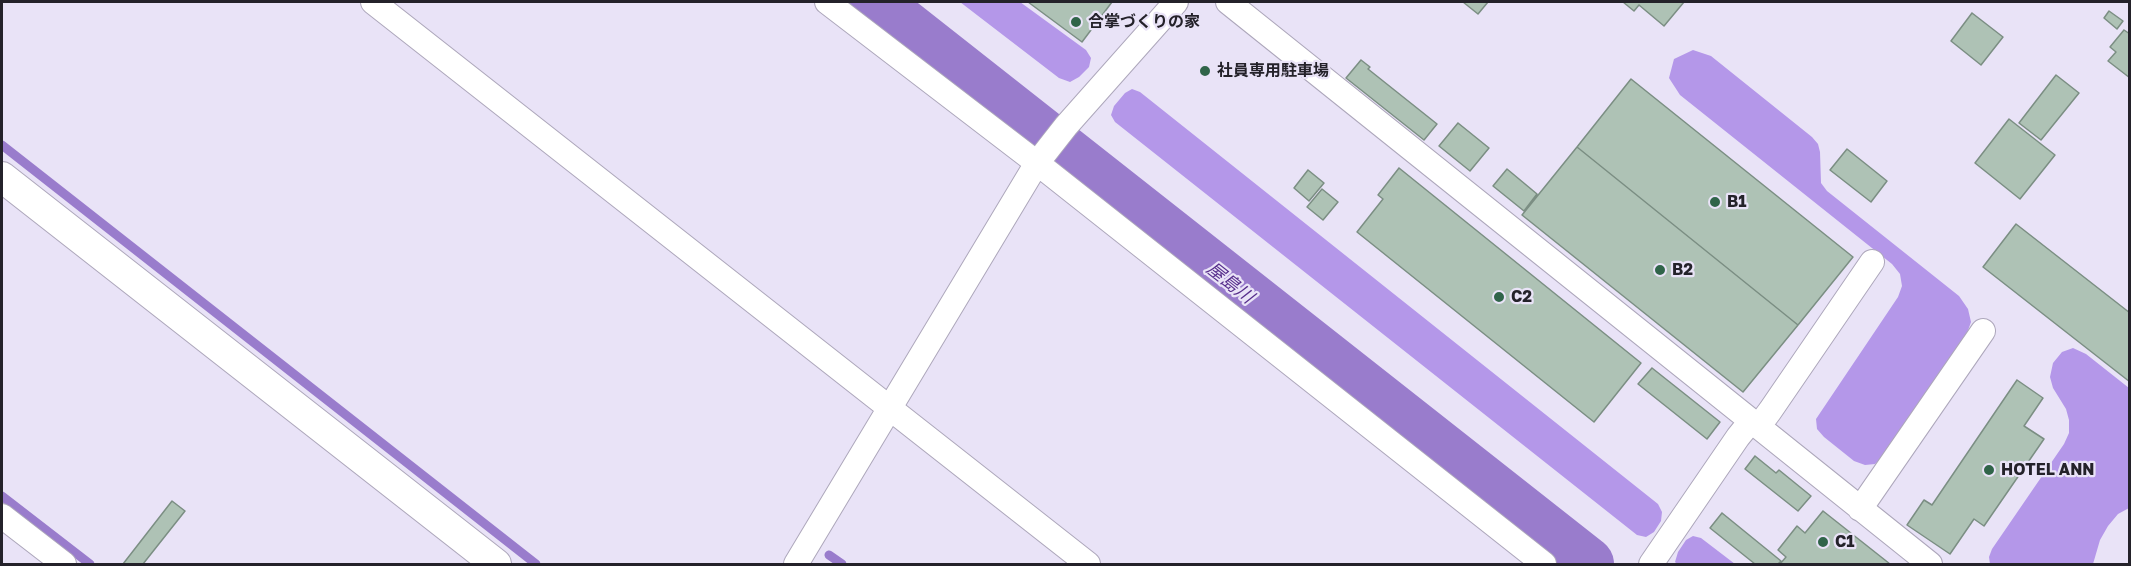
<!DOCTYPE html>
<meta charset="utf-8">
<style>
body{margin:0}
#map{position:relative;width:2131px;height:566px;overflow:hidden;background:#e9e3f7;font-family:"Golos Text",sans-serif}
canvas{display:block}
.frame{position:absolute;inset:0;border:3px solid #24222a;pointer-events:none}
</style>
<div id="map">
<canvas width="2131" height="566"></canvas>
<div class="frame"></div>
</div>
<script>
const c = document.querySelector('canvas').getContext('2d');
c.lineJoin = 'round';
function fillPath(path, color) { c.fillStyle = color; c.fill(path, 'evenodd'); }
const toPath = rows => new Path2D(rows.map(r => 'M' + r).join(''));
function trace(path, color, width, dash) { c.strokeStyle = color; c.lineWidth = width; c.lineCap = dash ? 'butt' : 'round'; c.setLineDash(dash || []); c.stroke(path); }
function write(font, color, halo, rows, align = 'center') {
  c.font = font + ' "Golos Text","Noto Sans JP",sans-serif'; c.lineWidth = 4.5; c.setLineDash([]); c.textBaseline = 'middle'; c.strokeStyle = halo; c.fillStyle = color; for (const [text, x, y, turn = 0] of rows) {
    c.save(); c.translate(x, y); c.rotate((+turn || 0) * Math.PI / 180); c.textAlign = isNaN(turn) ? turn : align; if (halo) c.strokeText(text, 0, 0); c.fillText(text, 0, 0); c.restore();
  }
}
fillPath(toPath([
 [960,2,1020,2,1086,50,1091,58,1089,67,1079,77,1070,82,1059,78],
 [1693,50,1711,56,1812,137,1818,144,1820,152,1821,183,1827,191,1959,296,1968,309,1971,322,1966,336,1883,457,1875,464,1865,465,1854,461,1824,437,1817,429,1816,419,1898,297,1902,286,1900,274,1892,264,1680,95,1669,78,1674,59],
 [1132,89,1140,92,1658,504,1662,512,1661,521,1654,532,1646,537,1637,535,1115,122,1111,115,1114,106,1125,93],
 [2073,348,2086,354,2129,388,2129,508,2118,514,2108,526,2100,540,2093,564,1990,564,1989,557,1992,549,2064,444,2069,433,2069,420,2066,409,2053,388,2050,377,2053,363,2062,352],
 [1693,536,1701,538,1735,564,1677,564,1675,562,1678,552,1686,540]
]), '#b497e9');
trace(toPath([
 [2,145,536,564],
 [2,496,90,564],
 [829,555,842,564]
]), '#997ccc', 9);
trace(toPath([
 [873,2,1587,564]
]), '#997ccc', 54);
const building = toPath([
 [1028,2,1112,2,1082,42,1028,2],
 [1463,2,1488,2,1478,14,1463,2],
 [1623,2,1684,2,1664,26,1639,5,1634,11,1623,2],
 [2109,11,2123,21,2117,29,2104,18,2109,11],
 [1972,13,2003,37,1981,65,1951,41,1972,13],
 [2124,30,2130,34,2130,78,2108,61,2116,52,2110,47,2124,30],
 [1361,60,1370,67,1368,69,1437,124,1424,140,1346,78,1361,60],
 [2056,75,2079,93,2041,140,2019,123,2056,75],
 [1631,79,1853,257,1798,325,1577,147,1631,79],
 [2009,119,2055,155,2020,199,1975,163,2009,119],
 [1458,123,1489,148,1470,171,1439,146,1458,123],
 [1577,147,1798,325,1743,392,1522,215,1577,147],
 [1847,149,1887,181,1871,202,1830,170,1847,149],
 [1399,168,1641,363,1594,422,1357,232,1383,199,1378,195,1399,168],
 [1507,169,1537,194,1524,211,1493,186,1507,169],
 [1308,170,1324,183,1309,201,1294,188,1308,170],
 [1322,189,1338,202,1323,220,1307,207,1322,189],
 [2016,224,2130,313,2130,382,1983,267,2016,224],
 [1652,368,1720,422,1707,439,1638,384,1652,368],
 [2017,380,2043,398,2024,426,2044,439,1984,526,1974,519,1950,554,1907,525,1924,500,1932,505,2017,380],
 [1755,456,1776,473,1779,470,1811,496,1798,511,1745,469,1755,456],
 [172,501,185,511,143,564,123,564,172,501],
 [1823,511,1890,564,1780,564,1786,557,1778,550,1797,526,1805,533,1823,511],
 [1722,513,1781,561,1778,564,1755,564,1710,528,1722,513]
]);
fillPath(building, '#aec2b5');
trace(building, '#7b8e83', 1.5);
const minor = toPath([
 [373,2,1088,564],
 [827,2,1037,163,1544,564],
 [1228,2,1930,564],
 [1758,427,1770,411,1872,262],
 [1860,509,1983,331],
 [2,516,64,564],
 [796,564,1037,163,1066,126,1176,2],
 [1651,564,1738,437,1751,421]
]);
const tertiary = toPath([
 [2,177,496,564]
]);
trace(minor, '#ada7bb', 26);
trace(tertiary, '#ada7bb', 32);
trace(minor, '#fff', 24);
trace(tertiary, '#fff', 30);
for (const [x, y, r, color] of [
 [1076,22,6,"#306449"],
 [1205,71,6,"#306449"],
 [1715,202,6,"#306449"],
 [1660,270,6,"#306449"],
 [1499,297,6,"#306449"],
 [1989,470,6,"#306449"],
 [1823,542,6,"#306449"]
]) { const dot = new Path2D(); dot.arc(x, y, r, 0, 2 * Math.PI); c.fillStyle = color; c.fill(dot); trace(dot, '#e9e3f7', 2); }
write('bold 16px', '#24222a', '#e9e3f7', [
 ["合掌づくりの家",1088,22],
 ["社員専用駐車場",1217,71],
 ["B1",1727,202],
 ["B2",1672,270],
 ["C2",1511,297],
 ["HOTEL ANN",2001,470],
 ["C1",1835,542]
], 'left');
write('italic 18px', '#572e8c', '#e9e3f7', [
 ["屋島川",1230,283,38]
]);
</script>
